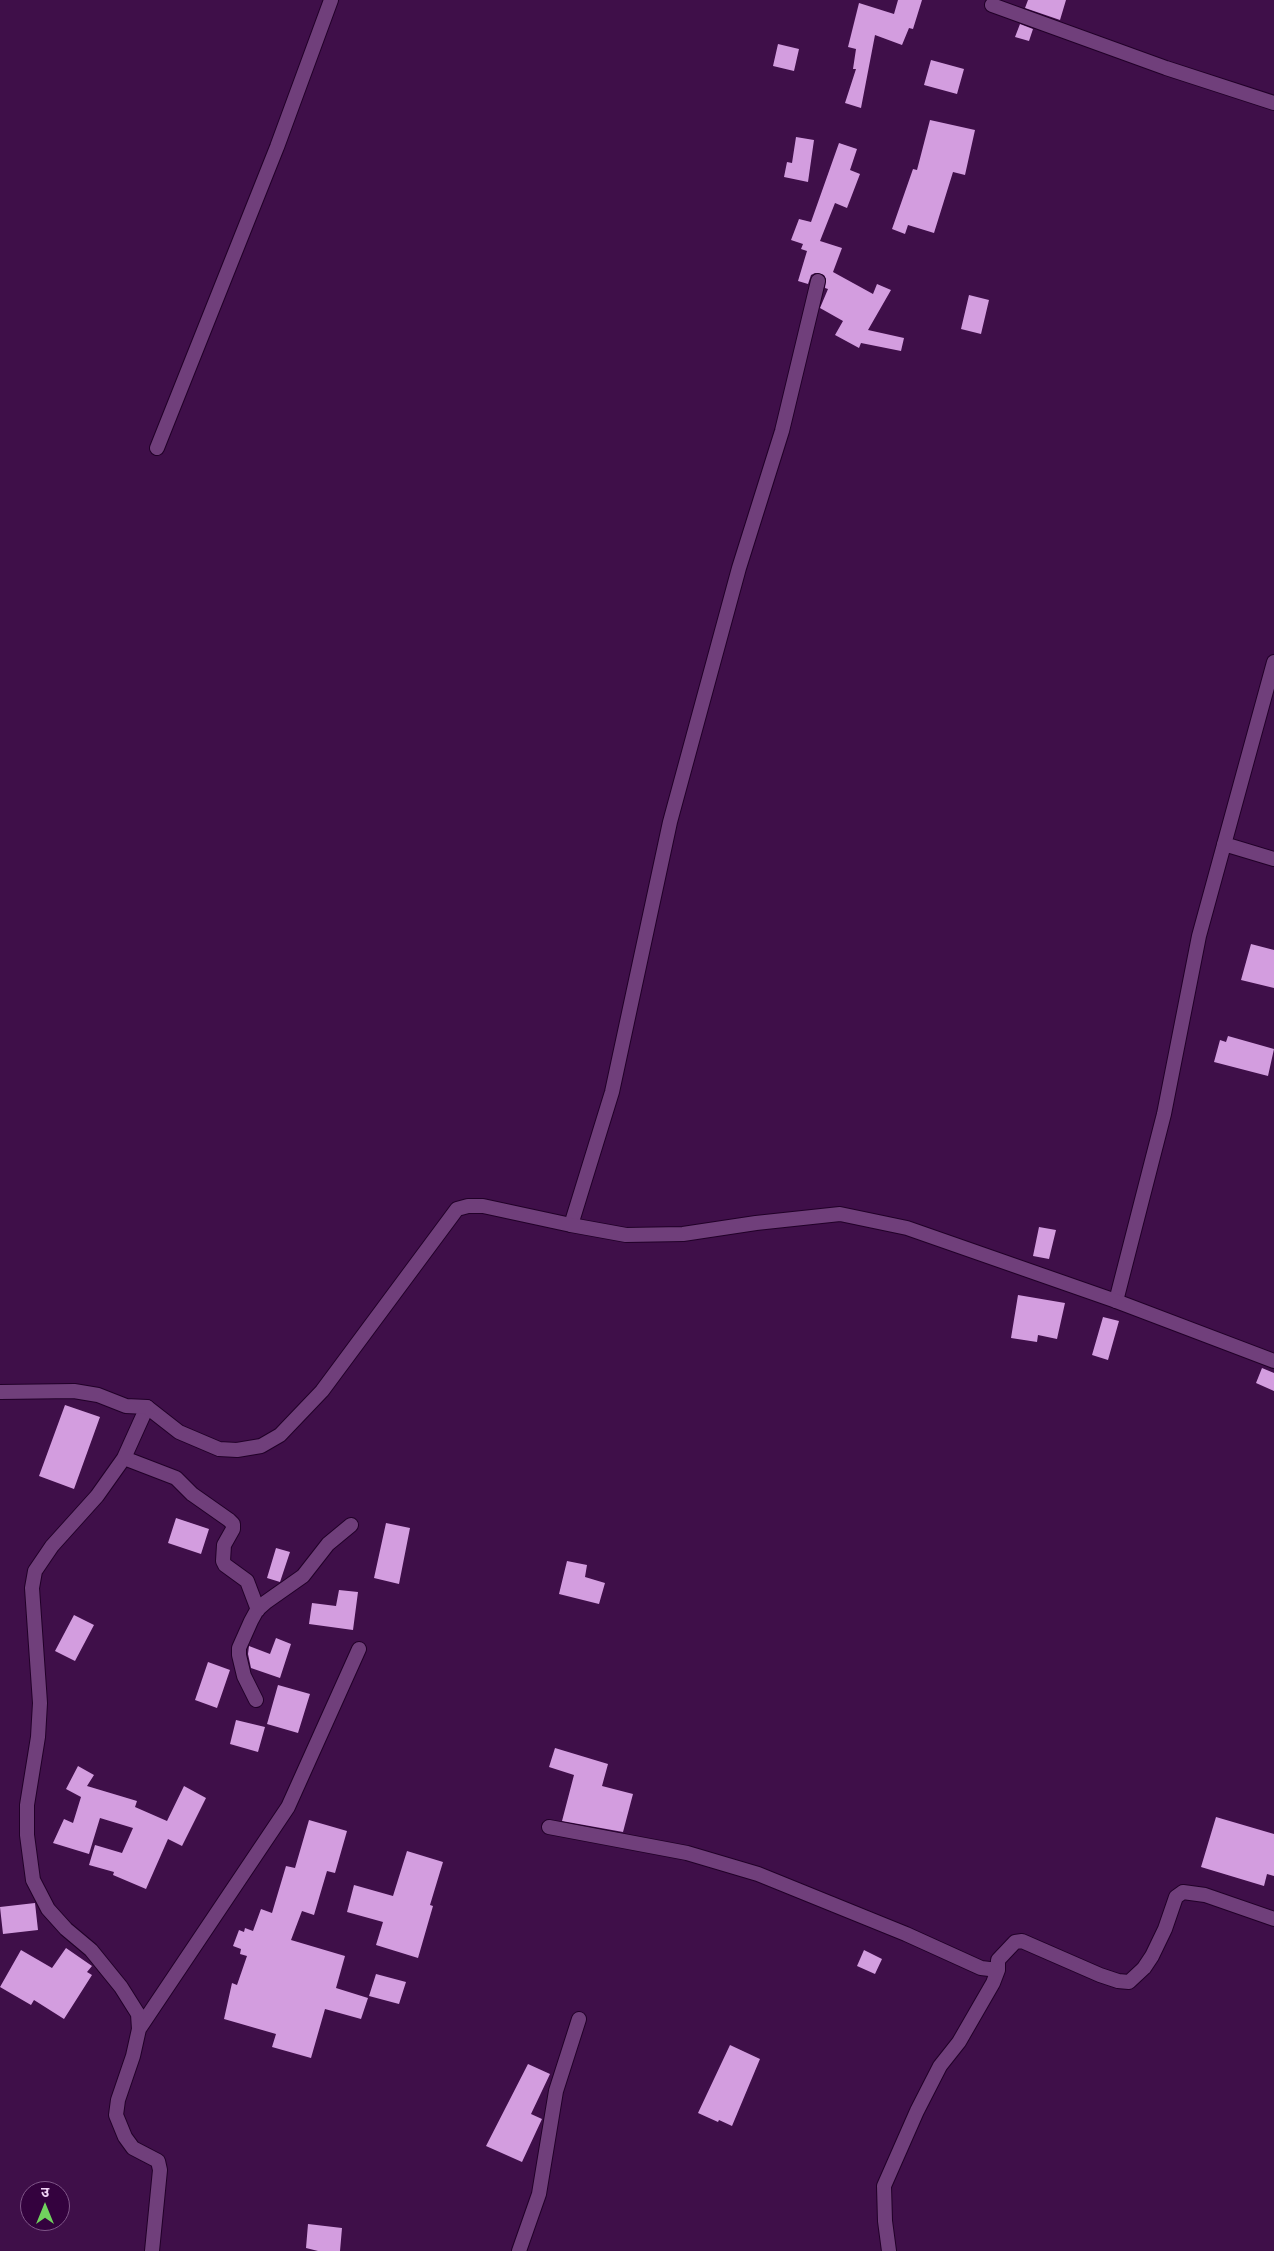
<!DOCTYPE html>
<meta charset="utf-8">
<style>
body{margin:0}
#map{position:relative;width:1274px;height:2251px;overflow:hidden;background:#3f0f49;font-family:"Asap Condensed","Noto Sans Devanagari",sans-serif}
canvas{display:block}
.north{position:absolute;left:20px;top:2181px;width:50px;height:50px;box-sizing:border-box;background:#34023e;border:1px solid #7f5688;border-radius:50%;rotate:0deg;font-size:14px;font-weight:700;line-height:20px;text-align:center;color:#f0d4f6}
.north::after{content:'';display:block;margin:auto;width:18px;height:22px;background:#71d25e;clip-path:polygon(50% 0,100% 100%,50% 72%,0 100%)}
</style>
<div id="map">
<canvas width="1274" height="2251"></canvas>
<div class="north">उ</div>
</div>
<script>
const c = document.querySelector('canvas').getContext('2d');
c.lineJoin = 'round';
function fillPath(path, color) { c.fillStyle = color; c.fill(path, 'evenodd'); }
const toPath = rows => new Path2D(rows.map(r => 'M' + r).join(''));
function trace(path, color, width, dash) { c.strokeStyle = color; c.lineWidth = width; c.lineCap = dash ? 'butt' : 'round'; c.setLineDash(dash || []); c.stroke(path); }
fillPath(toPath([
 [898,0,922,0,913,29,909,28,902,45,875,35,861,108,845,103,856,69,853,69,856,49,848,47,859,3,894,14],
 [1028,0,1066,0,1060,20,1025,8],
 [1020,24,1033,29,1029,41,1015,37],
 [778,44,799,49,794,71,773,66],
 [931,60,964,69,957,94,924,85],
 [930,120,975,130,965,175,953,172,934,233,908,225,905,234,892,229,913,169,917,170],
 [796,137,814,140,808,182,784,177,787,162,792,163],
 [839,143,857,149,850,170,860,174,847,208,835,203,820,241,842,248,833,272,873,294,877,284,891,290,868,330,904,338,901,351,861,343,859,348,835,335,843,321,820,308,828,289,825,288,826,279,824,275,815,273,811,275,808,284,798,281,807,251,801,249,803,244,791,240,799,219,811,222],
 [969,295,989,300,981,334,961,329],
 [1251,944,1274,950,1274,988,1241,980],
 [1228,1036,1274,1049,1268,1076,1214,1062,1220,1040,1226,1042],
 [1039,1227,1056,1230,1049,1259,1033,1256],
 [1018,1295,1065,1303,1057,1339,1038,1335,1037,1342,1011,1338],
 [1103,1317,1119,1321,1108,1360,1092,1355],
 [1262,1368,1274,1373,1274,1391,1256,1383],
 [65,1405,100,1417,74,1489,39,1476],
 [176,1518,209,1529,201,1554,168,1543],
 [386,1523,410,1528,399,1584,374,1578],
 [276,1548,290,1552,280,1582,267,1578],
 [567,1561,587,1565,585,1577,605,1583,599,1604,559,1594],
 [339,1590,358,1592,353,1630,309,1624,312,1603,336,1606],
 [74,1615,94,1625,75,1661,55,1651],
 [276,1638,291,1644,280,1678,251,1668,248,1654,249,1646,270,1654],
 [208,1662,230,1670,217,1708,195,1700],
 [278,1685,310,1694,298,1733,267,1724],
 [236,1720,265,1727,258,1752,230,1744],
 [555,1748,608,1764,602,1786,633,1794,623,1832,562,1821,574,1775,549,1767],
 [78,1766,94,1775,87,1786,137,1801,135,1807,167,1821,184,1786,206,1798,182,1846,168,1839,146,1889,113,1875,114,1872,89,1865,95,1845,122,1853,133,1828,100,1818,89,1854,53,1843,64,1819,73,1823,81,1797,66,1789],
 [1216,1817,1274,1834,1274,1876,1267,1874,1264,1886,1201,1867],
 [309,1820,347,1831,335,1873,327,1871,314,1915,302,1911,291,1940,345,1956,336,1988,368,1998,361,2019,325,2009,311,2058,272,2047,276,2034,224,2019,232,1983,237,1985,247,1956,240,1954,241,1949,233,1946,239,1930,244,1932,245,1928,253,1931,261,1909,272,1913,286,1866,295,1868],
 [407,1851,443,1862,430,1905,433,1906,418,1958,376,1945,383,1922,347,1912,354,1885,393,1896],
 [35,1903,38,1930,3,1934,0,1907],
 [66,1948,92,1966,87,1972,92,1975,64,2019,34,2000,31,2005,0,1987,21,1950,52,1968],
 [864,1950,882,1959,875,1974,857,1966],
 [376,1974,406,1982,399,2004,369,1996],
 [730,2045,760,2059,732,2126,719,2120,718,2122,698,2113],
 [528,2064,550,2074,531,2114,542,2119,522,2162,486,2146],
 [308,2224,342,2228,340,2251,318,2251,306,2248]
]), '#d39ddf');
const minor = toPath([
 [992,5,1166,68,1274,103],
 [157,448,277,147,331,0],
 [1224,844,1274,859],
 [571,1225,612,1092,670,822,739,568,782,431,818,281],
 [1116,1301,1164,1114,1199,936,1274,662],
 [147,1407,124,1458,97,1496,52,1546,35,1571,32,1588,40,1703,38,1737,27,1805,27,1835,33,1880,48,1909,66,1929,91,1950,121,1987,138,2014,139,2029,133,2056,118,2100,116,2115,125,2137,133,2148,158,2161,160,2170,152,2251],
 [124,1458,176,1478,192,1494,229,1520,233,1524,233,1529,224,1545,223,1561,225,1565,247,1581,258,1610],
 [256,1700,244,1676,239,1655,239,1648,251,1621,257,1610,266,1602,303,1576,328,1544,351,1525],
 [549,1827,687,1853,758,1874,906,1934,981,1968,998,1970,998,1960,1015,1942,1022,1941,1100,1975,1118,1981,1129,1982,1144,1968,1152,1956,1165,1929,1176,1897,1183,1892,1205,1895,1274,1919],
 [139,2029,288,1807,359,1649],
 [519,2251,539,2194,556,2091,579,2019],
 [889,2251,885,2221,884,2186,917,2111,940,2066,959,2042,993,1983,998,1970]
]);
const tertiary = toPath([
 [0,1392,74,1391,98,1395,126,1406,147,1407,179,1432,219,1449,237,1450,261,1446,280,1435,322,1391,457,1209,468,1206,483,1206,571,1225,626,1235,683,1234,756,1223,840,1214,907,1228,1116,1301,1274,1361]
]);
trace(minor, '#210028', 16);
trace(tertiary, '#210028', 16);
trace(minor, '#703f7b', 14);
trace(tertiary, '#703f7b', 14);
</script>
